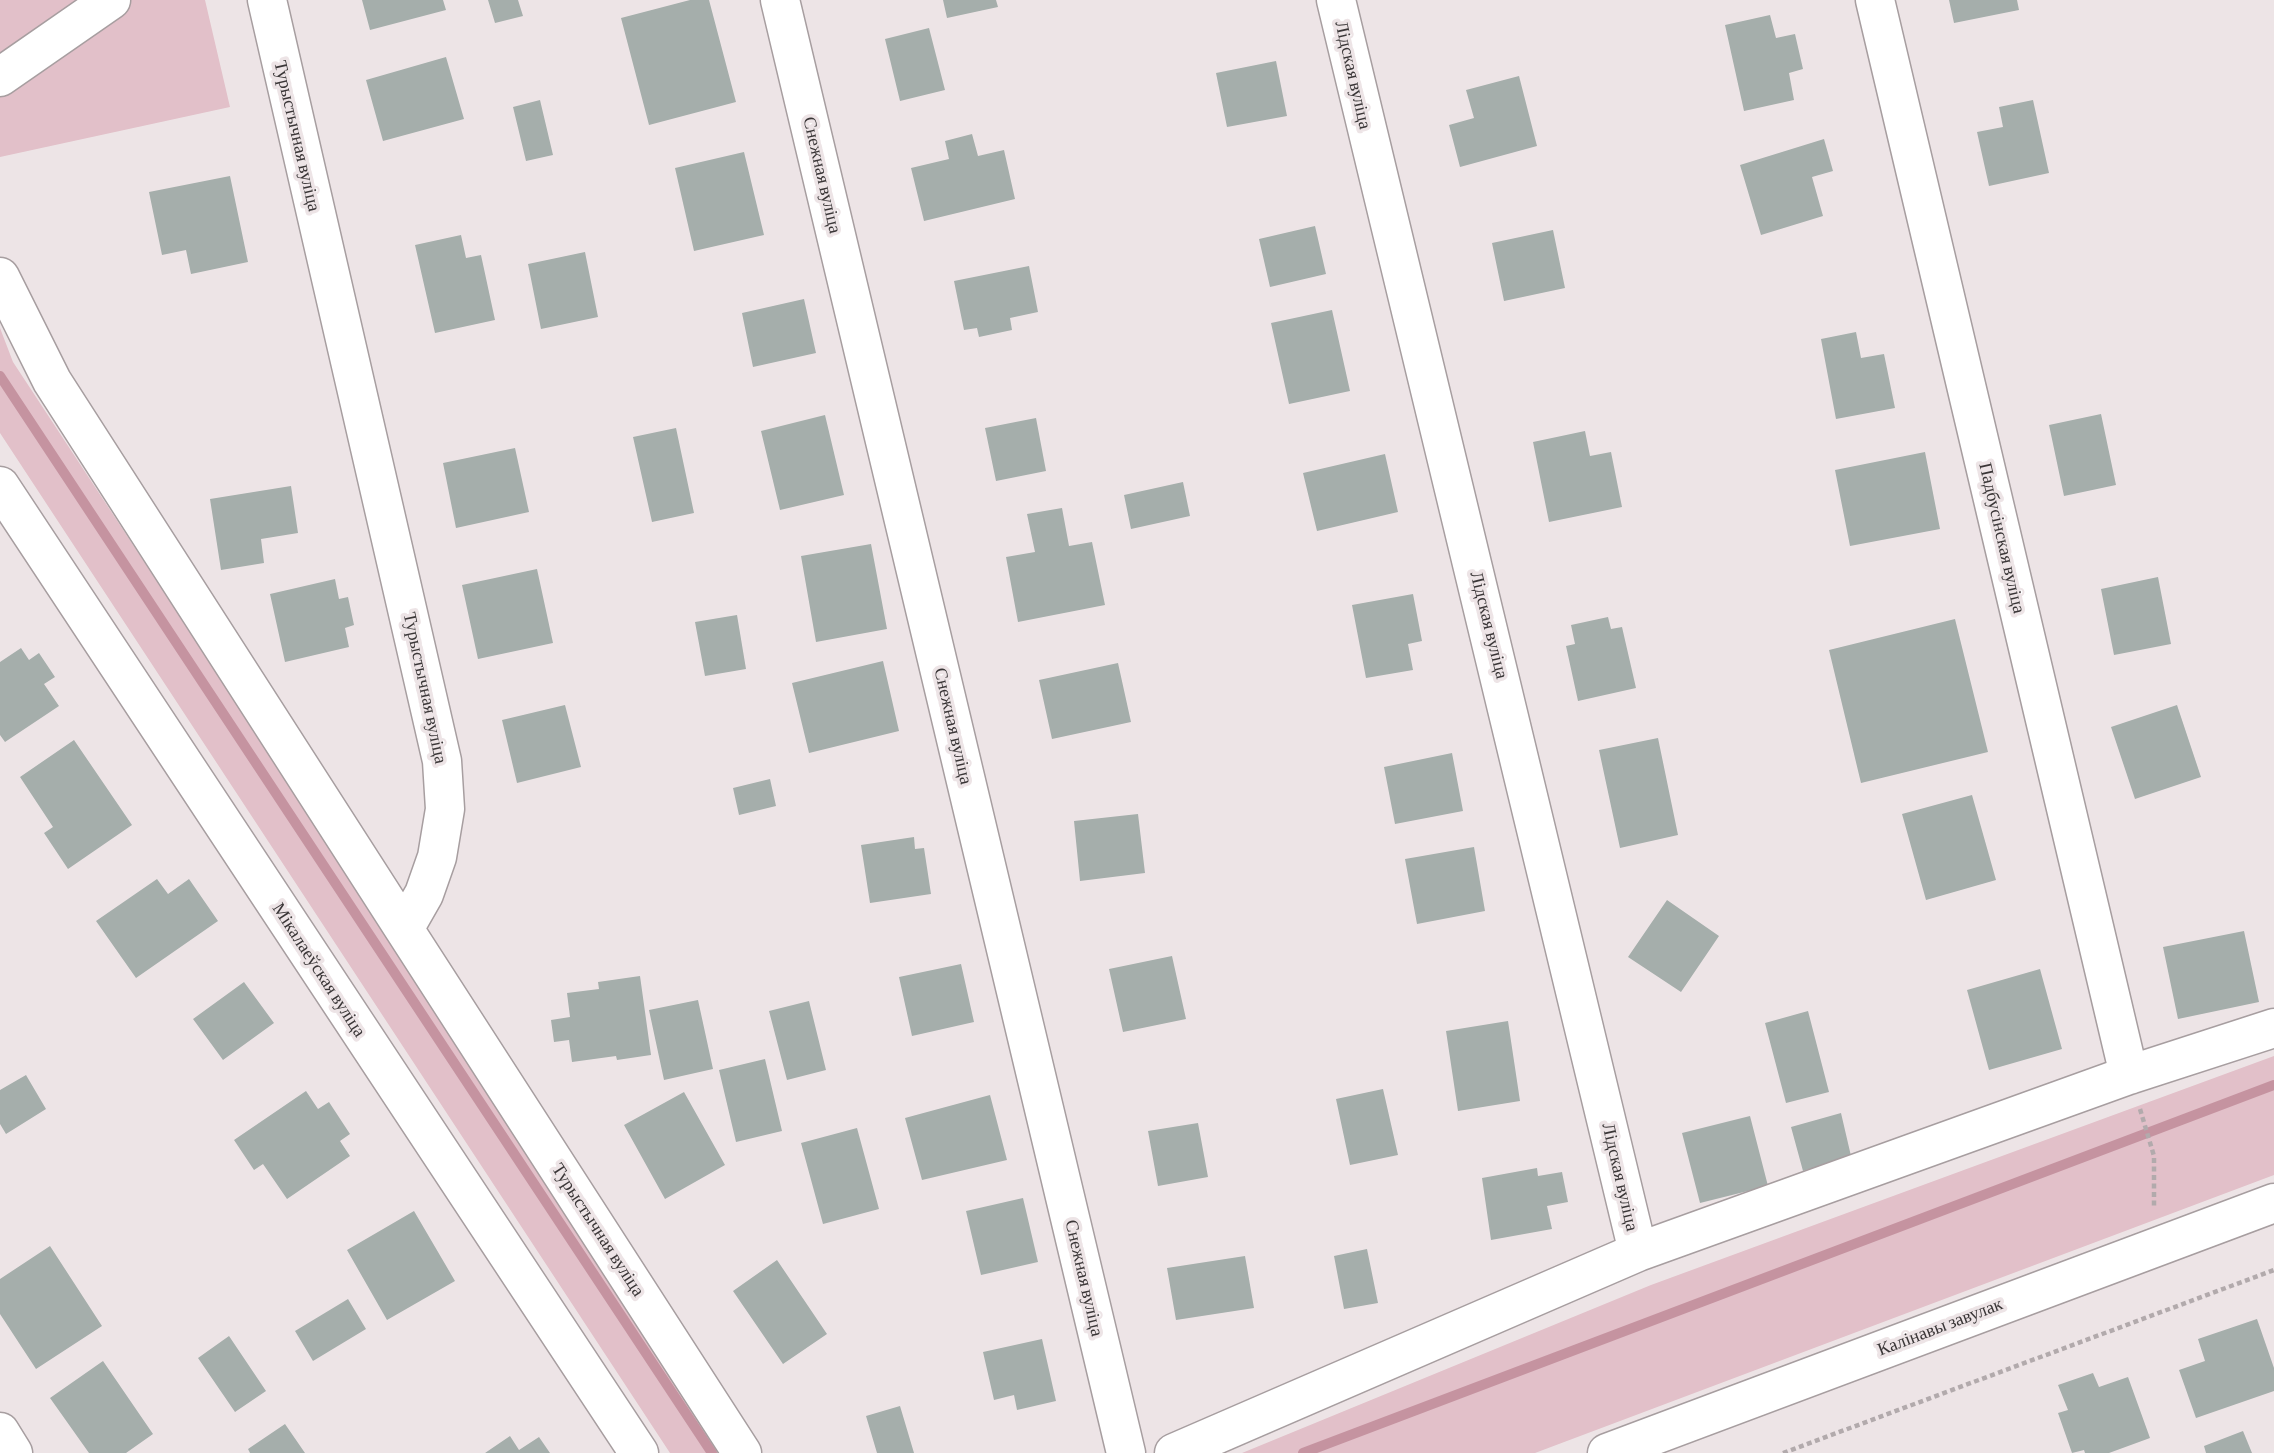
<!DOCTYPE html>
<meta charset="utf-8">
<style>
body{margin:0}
canvas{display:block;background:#ede4e6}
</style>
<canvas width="2274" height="1453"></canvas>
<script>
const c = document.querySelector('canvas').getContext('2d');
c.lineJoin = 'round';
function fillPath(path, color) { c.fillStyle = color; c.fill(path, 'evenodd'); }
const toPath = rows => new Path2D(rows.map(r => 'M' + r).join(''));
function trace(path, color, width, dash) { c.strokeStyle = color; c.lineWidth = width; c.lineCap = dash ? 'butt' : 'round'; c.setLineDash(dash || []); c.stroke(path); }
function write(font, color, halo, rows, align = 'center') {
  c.font = font + ' "Crimson Pro",serif'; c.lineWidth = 7; c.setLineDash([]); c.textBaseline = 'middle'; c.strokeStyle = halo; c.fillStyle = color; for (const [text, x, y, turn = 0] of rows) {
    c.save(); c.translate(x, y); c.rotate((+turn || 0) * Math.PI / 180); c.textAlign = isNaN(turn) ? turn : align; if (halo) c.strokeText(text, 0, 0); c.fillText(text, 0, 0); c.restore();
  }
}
fillPath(toPath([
 [0,0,205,0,230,107,0,157],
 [0,328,13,362,729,1453,670,1453,0,433],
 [2274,1056,2274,1175,1535,1453,1242,1453,1651,1285]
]), '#e2c0c9');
trace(toPath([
 [0,376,712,1453],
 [1303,1453,2274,1085]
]), '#c593a0', 10);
fillPath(toPath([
 [362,0,443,0,446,10,370,30],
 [488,0,518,0,523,16,495,23],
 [690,0,709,0,736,102,649,125,621,18],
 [943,0,996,0,998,7,947,18],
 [1949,0,2017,0,2019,10,1954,23],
 [1770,15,1776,38,1795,34,1803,69,1789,73,1794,100,1744,111,1725,25],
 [929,28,945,90,900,101,885,39],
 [446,57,464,119,383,141,366,80],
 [1276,61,1287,116,1227,127,1216,73],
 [1519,76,1537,146,1460,167,1449,125,1474,118,1466,90],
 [540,100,553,155,526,161,513,107],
 [2033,100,2049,173,1989,186,1977,132,2003,127,1999,107],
 [972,134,978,156,1004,150,1015,199,924,221,911,168,949,159,945,141],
 [1824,139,1833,171,1812,177,1823,216,1761,235,1740,165],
 [744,152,764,235,694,251,675,168],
 [230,176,248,262,191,274,186,250,162,255,149,192],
 [1315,226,1326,274,1270,287,1259,239],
 [1553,230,1565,288,1504,301,1492,243],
 [461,235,466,258,481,255,495,320,435,333,415,245],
 [585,252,598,317,541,329,528,264],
 [1029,266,1038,312,1010,318,1012,330,979,337,977,328,964,330,954,281],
 [804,299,816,353,753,367,742,313],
 [1332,310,1350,391,1289,404,1271,323],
 [1856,332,1861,358,1884,354,1895,408,1836,419,1821,339],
 [2101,414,2116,485,2064,496,2049,425],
 [825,415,844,495,780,510,761,431],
 [1036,418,1046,471,996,481,985,428],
 [676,428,694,513,652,522,633,437],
 [1585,431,1590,456,1611,452,1622,507,1549,522,1533,442],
 [515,448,529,512,456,528,443,463],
 [1925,452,1940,529,1850,546,1835,470],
 [1385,454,1398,512,1317,531,1303,473],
 [1183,482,1190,516,1131,529,1124,495],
 [291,486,298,533,261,539,264,563,221,570,210,499],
 [1062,508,1069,546,1092,542,1105,605,1018,622,1006,557,1035,552,1027,514],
 [871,544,887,629,816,642,801,556],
 [537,569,553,643,478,659,462,585],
 [2158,577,2171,644,2114,655,2101,589],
 [335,579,339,599,348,597,354,625,345,628,349,647,285,662,270,594],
 [1413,594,1422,641,1408,644,1413,670,1366,678,1352,605],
 [737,615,746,669,705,676,695,622],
 [1608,617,1611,629,1622,627,1636,688,1578,701,1566,646,1575,644,1571,625],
 [1955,619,1988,752,1861,783,1829,650],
 [21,648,29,660,39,653,55,677,44,684,59,706,5,742,0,735,0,662],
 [883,661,899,731,809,753,792,683],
 [1118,663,1131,722,1052,739,1039,680],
 [565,705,581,767,517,783,502,720],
 [2177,705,2201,777,2135,799,2111,727],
 [1658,738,1678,835,1620,848,1599,750],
 [74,740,132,825,68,869,44,833,53,827,20,777],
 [1452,753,1463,811,1395,824,1384,767],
 [770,779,776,806,739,815,733,788],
 [1972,795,1996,880,1926,900,1902,814],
 [1138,814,1145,873,1080,881,1074,821],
 [914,837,915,849,924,848,931,894,870,903,861,845],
 [1474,847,1485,911,1417,924,1405,859],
 [157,879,168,894,189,879,218,921,136,978,96,921],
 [1667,900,1719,936,1681,992,1628,957],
 [2244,931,2259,1002,2178,1019,2163,947],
 [1172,956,1186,1019,1123,1032,1109,969],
 [961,964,974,1022,912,1036,899,977],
 [2040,969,2062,1049,1989,1070,1967,990],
 [640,976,651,1055,617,1060,616,1056,572,1062,569,1040,554,1042,551,1020,570,1017,567,993,599,989,598,982],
 [244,982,274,1023,223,1060,193,1019],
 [698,1000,713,1069,664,1080,649,1010],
 [809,1001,826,1070,787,1080,769,1011],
 [1808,1011,1829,1092,1786,1103,1765,1023],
 [1508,1021,1520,1101,1458,1111,1446,1031],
 [765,1059,782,1131,736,1142,719,1070],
 [26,1075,46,1109,6,1134,0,1124,0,1090],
 [1383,1089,1398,1155,1350,1165,1336,1099],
 [306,1091,318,1109,329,1102,350,1134,340,1141,350,1156,287,1199,263,1164,254,1170,234,1140],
 [684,1092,725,1165,665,1199,624,1125],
 [990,1095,1007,1160,922,1180,905,1118],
 [1841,1113,1851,1156,1803,1171,1791,1127],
 [1750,1116,1768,1186,1700,1203,1682,1133],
 [1198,1123,1208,1177,1158,1186,1148,1131],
 [857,1128,879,1209,823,1224,801,1143],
 [1537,1168,1538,1176,1562,1172,1568,1202,1547,1206,1552,1229,1491,1240,1482,1178],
 [1023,1198,1038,1262,981,1275,966,1211],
 [414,1211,455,1281,387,1320,347,1250],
 [50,1246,102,1326,36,1369,0,1314,0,1279],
 [1367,1249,1378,1303,1344,1309,1334,1256],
 [1245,1256,1254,1308,1176,1320,1167,1268],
 [777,1260,827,1334,783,1364,733,1291],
 [348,1299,366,1329,313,1361,295,1331],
 [2257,1319,2274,1368,2274,1391,2196,1418,2179,1370,2205,1361,2198,1339],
 [229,1336,266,1391,235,1412,198,1358],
 [1042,1339,1056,1401,1017,1410,1014,1395,994,1400,983,1352],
 [103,1361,153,1434,126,1453,89,1453,50,1398],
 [2093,1373,2099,1387,2128,1377,2150,1438,2109,1453,2085,1453,2084,1450,2072,1453,2058,1413,2068,1410,2058,1385],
 [900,1406,914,1453,877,1453,866,1416],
 [285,1424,305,1453,250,1453,248,1449],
 [2243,1431,2252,1453,2206,1453,2204,1446],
 [510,1436,519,1450,539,1437,550,1453,485,1453]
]), '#a5aeab');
const minor = toPath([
 [267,0,442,761,445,809,437,857,424,894,404,929,742,1453],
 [780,0,1126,1453],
 [1336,0,1638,1252],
 [1875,0,2129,1075],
 [0,77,111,0],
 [0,277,52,381,404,929],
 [0,486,639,1453],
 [0,1432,13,1453],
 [1174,1453,1638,1252,2129,1075,2274,1028],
 [1607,1453,2274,1203]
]);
trace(minor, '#a79ea0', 41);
trace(toPath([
 [2140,1109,2154,1156,2154,1207],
 [1783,1453,2274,1270]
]), '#b2aaac', 4.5, [5, 3.5]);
trace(minor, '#fff', 38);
write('18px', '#3a3637', '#ede4e6', [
 ["Лідская вуліца",1353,75,77],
 ["Турыстычная вуліца",297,136,77],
 ["Снежная вуліца",822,175,77],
 ["Падбусінская вуліца",2002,538,77],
 ["Лідская вуліца",1489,625,76],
 ["Турыстычная вуліца",425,688,78],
 ["Снежная вуліца",953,726,77],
 ["Мікалаеўская вуліца",319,970,57],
 ["Лідская вуліца",1620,1177,77],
 ["Турыстычная вуліца",598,1230,57],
 ["Снежная вуліца",1084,1278,77],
 ["Калінавы завулак",1940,1327,-21]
]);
</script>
